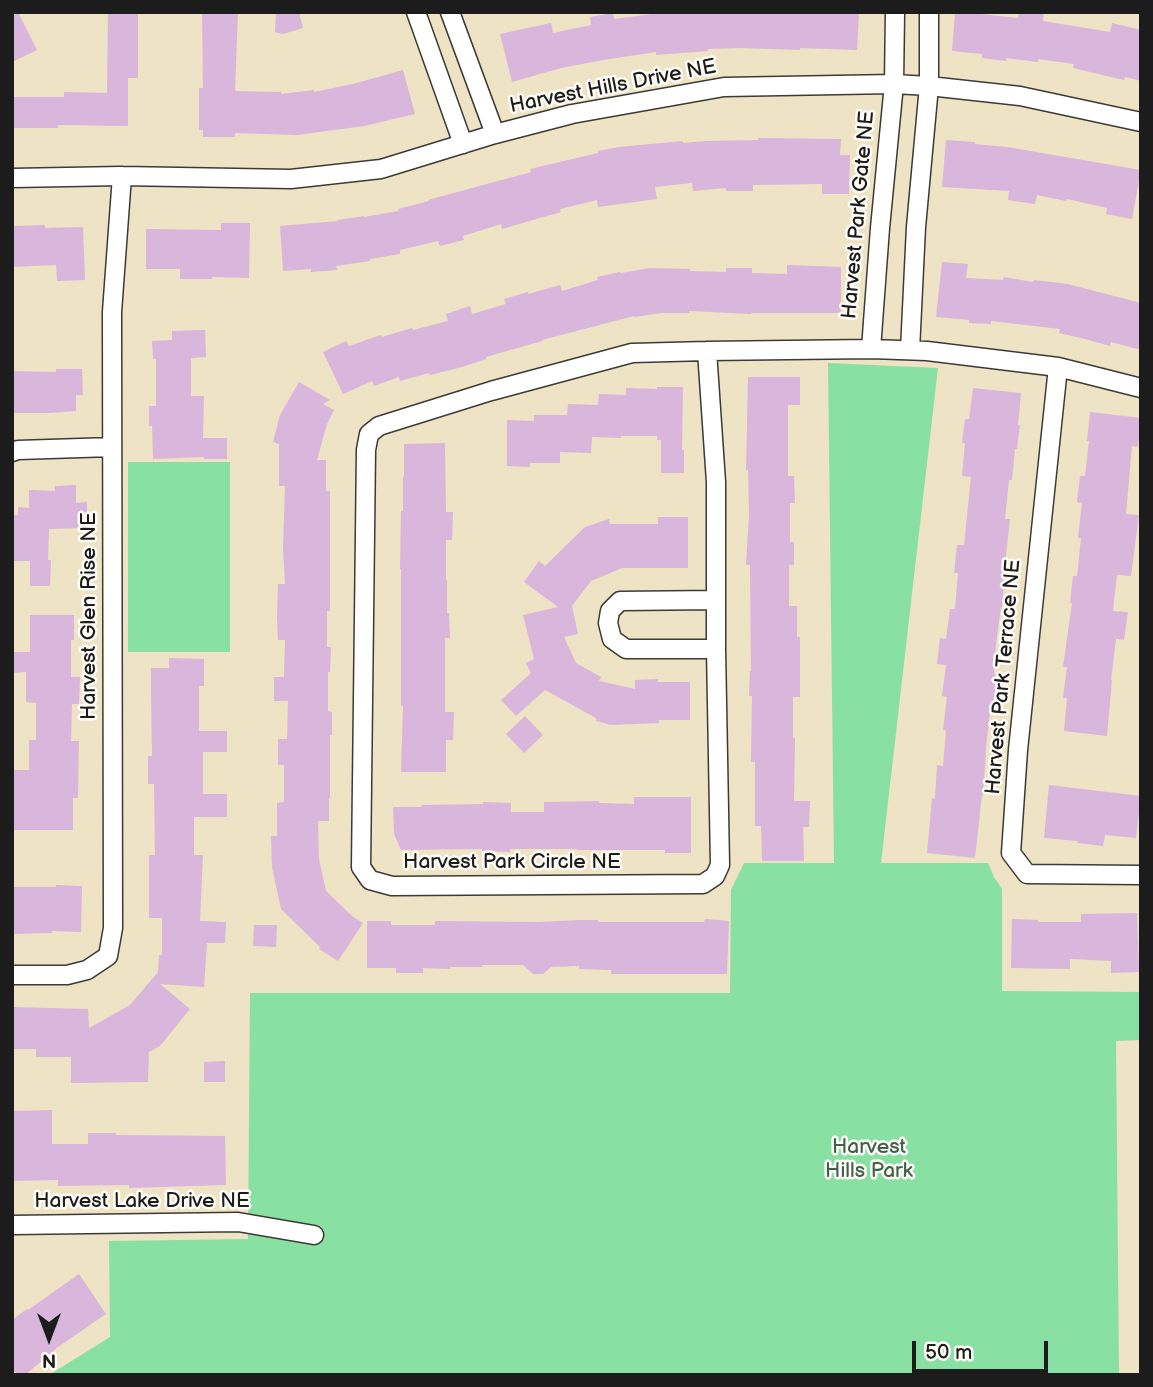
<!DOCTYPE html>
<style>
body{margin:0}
#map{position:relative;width:1153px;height:1387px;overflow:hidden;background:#eee3c4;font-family:"Balsamiq Sans",sans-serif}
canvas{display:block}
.frame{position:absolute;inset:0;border:14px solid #1c1c1c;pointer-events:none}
.north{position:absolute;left:14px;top:1303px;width:70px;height:70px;-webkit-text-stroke:5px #fdfcf7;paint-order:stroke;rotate:180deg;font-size:19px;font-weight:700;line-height:28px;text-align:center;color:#1c1c1c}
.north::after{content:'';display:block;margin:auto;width:24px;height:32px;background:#1c1c1c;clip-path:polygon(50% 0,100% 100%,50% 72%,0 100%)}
.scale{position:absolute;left:912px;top:1341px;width:136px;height:32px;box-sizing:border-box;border:4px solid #1c1c1c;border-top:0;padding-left:9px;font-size:21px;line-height:24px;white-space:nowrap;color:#1c1c1c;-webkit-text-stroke:5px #fdfcf7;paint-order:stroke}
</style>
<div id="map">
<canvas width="1153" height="1387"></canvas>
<div class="frame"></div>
<div class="north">N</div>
<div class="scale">50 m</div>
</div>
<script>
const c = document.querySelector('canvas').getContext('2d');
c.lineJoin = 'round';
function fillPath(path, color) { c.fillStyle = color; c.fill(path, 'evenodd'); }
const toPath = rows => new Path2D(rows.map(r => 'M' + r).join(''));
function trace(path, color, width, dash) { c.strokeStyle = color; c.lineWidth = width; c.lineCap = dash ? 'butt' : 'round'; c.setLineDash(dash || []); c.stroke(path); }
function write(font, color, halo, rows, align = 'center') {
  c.font = font + ' "Balsamiq Sans",sans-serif'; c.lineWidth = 5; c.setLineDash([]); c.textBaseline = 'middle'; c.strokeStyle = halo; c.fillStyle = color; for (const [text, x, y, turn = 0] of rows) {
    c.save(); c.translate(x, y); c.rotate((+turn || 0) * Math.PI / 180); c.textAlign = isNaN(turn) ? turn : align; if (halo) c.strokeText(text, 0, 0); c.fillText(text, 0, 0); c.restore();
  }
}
fillPath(toPath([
 [828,363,938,368,881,863,988,863,994,877,1002,889,1002,991,1141,992,1141,1040,1116,1041,1119,1375,49,1375,110,1337,109,1241,248,1239,250,993,730,993,731,890,744,863,834,863],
 [128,462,230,462,230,652,128,652]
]), '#89e0a3');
fillPath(toPath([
 [12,12,18,12,37,50,12,62],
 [108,12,138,12,138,78,128,78,128,126,58,125,58,128,12,128,12,97,64,97,64,92,107,93],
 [202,12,238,12,235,91,281,92,281,94,314,90,314,92,353,84,403,70,415,114,364,126,297,135,235,133,235,137,203,137,203,130,199,130,199,88,203,88],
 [276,12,299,12,303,28,283,34,275,32],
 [651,12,859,12,857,50,800,48,800,50,740,48,708,49,708,51,656,55,656,52,603,60,561,68,512,82,500,34,551,23,553,33,591,25,590,17,613,13,614,19,652,14],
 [955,12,981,12,981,14,1018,18,1019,12,1044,12,1043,21,1110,32,1112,23,1141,30,1141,81,1125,77,1124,80,1073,68,1074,64,1038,59,1038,62,1006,58,1006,61,982,58,982,54,952,51],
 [758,138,841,139,840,155,850,155,849,194,822,194,822,184,753,185,753,191,726,191,726,188,693,191,692,183,655,187,657,199,598,207,597,200,560,209,561,212,502,229,501,224,463,236,464,240,440,246,438,241,400,250,400,254,370,259,370,261,336,266,337,270,311,272,311,269,283,271,280,226,338,221,338,220,364,216,364,217,399,211,398,209,429,201,428,200,531,172,530,169,598,153,598,151,619,147,683,141,683,143,706,141,758,140],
 [946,140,975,142,975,144,1007,147,1141,170,1132,219,1106,214,1107,208,1067,199,1066,201,1037,195,1035,204,1008,200,1009,191,942,187],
 [221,223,250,223,249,278,212,277,212,279,180,279,180,269,146,269,146,229,221,230],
 [45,225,45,228,83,227,85,280,57,281,56,265,12,267,12,226],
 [942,262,968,264,966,278,1003,280,1004,277,1033,282,1034,280,1068,284,1141,303,1141,350,1111,342,1110,346,1085,339,1059,333,1060,329,991,321,991,324,969,323,969,320,936,317],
 [787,265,841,267,841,313,751,313,751,314,689,311,689,313,661,313,635,317,634,316,542,340,542,341,486,357,486,359,462,367,430,375,429,373,400,381,399,377,374,386,372,381,343,394,323,352,346,341,349,346,381,335,382,337,412,328,413,330,448,321,446,314,470,306,472,314,506,304,504,299,528,292,528,294,560,285,562,291,598,280,597,277,620,272,621,273,650,268,690,269,690,271,726,272,726,268,752,268,752,273,787,274],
 [205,330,206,357,191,358,191,396,204,396,203,438,227,438,227,459,204,459,204,457,153,459,152,426,149,426,149,406,156,406,156,359,153,359,152,341,172,340,172,331],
 [56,369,82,369,83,395,76,395,76,411,48,413,12,413,12,371,56,372],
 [748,377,800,377,800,405,788,405,788,476,794,476,795,503,790,503,790,542,794,542,794,565,789,565,789,606,797,606,797,637,800,637,800,697,793,697,793,738,795,738,794,801,810,801,809,827,803,827,804,861,762,861,761,826,755,826,755,762,751,762,752,696,749,696,750,671,751,671,750,565,746,565,749,515,748,470,746,470],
 [299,382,330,400,323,404,334,410,327,424,317,460,326,460,326,491,330,491,330,611,327,611,327,647,331,647,330,672,328,672,328,711,332,712,332,735,330,735,330,798,329,798,329,821,318,821,319,859,326,891,352,916,363,923,338,961,319,949,320,947,281,909,272,867,271,836,277,836,277,803,284,802,284,765,278,765,278,739,287,739,288,701,274,701,274,677,284,677,285,640,278,640,277,616,278,584,285,584,283,548,285,486,279,486,279,444,273,442,280,415],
 [657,387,683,387,682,450,684,450,684,473,661,473,661,440,657,440,657,436,621,436,621,438,592,437,591,453,560,452,560,463,530,463,530,467,507,466,507,420,534,421,534,415,567,415,568,404,598,405,599,394,626,395,626,388,657,389],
 [973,388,1021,393,1018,425,1020,425,1017,449,1015,449,1012,480,1009,480,1005,519,1010,519,1003,583,1004,583,1002,608,1001,607,996,644,994,674,997,675,994,702,991,702,986,749,983,796,982,795,975,858,927,853,932,798,935,799,937,765,943,766,946,730,943,730,947,697,942,696,946,665,937,664,940,638,946,639,950,609,955,609,958,573,954,573,957,545,964,545,971,477,962,476,965,443,962,443,965,419,969,419],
 [1090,412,1141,418,1138,447,1132,446,1126,514,1139,515,1131,576,1117,575,1113,611,1128,612,1124,640,1116,639,1111,680,1112,680,1107,736,1064,731,1067,698,1063,698,1067,667,1063,667,1072,603,1070,603,1073,576,1077,576,1081,538,1078,538,1082,503,1077,502,1080,476,1085,476,1089,441,1087,441],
 [445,443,446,512,453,512,452,540,446,540,446,580,447,580,447,613,449,613,450,638,445,638,445,712,454,712,453,740,446,740,446,772,401,772,403,706,401,706,401,569,400,569,401,511,403,511,403,477,404,477,404,444],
 [76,485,76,503,87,502,87,528,49,529,48,560,51,560,50,586,30,586,30,561,12,561,12,515,18,515,18,507,29,508,29,490,55,491,55,486],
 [658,517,688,517,688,568,622,568,591,581,572,606,578,634,564,637,576,663,601,677,599,681,635,689,635,680,658,679,658,682,690,682,690,720,659,720,659,723,611,725,596,721,596,718,545,690,516,716,501,700,531,673,526,663,534,659,523,615,558,607,524,582,539,561,545,566,585,527,609,519,610,524,658,524],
 [30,615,74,615,74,640,71,640,71,677,80,677,79,704,72,704,71,741,79,741,78,798,73,798,73,830,12,830,12,770,29,770,29,740,36,740,36,703,26,702,26,672,12,673,12,652,30,652],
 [169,658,204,659,204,686,199,686,199,731,227,731,227,752,203,752,203,794,227,794,227,817,194,817,194,855,203,855,200,921,226,922,225,943,207,943,204,987,160,984,190,1009,160,1046,149,1052,148,1082,71,1083,71,1057,36,1057,36,1049,12,1049,12,1007,88,1009,89,1028,130,1005,158,972,159,955,162,955,162,918,149,918,149,855,155,855,154,784,148,784,148,756,152,756,151,689,151,668,169,668],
 [525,716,543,735,524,753,506,734],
 [1049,785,1141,796,1136,838,1105,835,1103,846,1077,843,1078,841,1044,838],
 [634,797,691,797,691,853,665,853,665,850,577,850,577,849,510,849,510,852,482,851,482,849,401,850,394,834,393,807,421,807,422,805,483,804,483,802,511,803,511,812,544,812,544,802,599,801,599,803,634,804],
 [56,885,82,886,81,932,52,931,52,933,12,934,12,887,56,887],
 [1137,913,1139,972,1111,973,1111,961,1070,959,1070,969,1011,968,1012,919,1038,920,1038,922,1081,922,1081,914],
 [705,919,729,921,727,974,611,974,611,970,579,969,579,966,551,967,543,974,533,974,523,965,482,965,482,967,450,967,450,969,423,968,423,973,396,973,396,968,367,968,367,921,391,921,391,925,435,925,435,921,538,922,580,920,598,920,598,922,704,922],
 [254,925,277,925,276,947,253,946],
 [225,1061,225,1082,204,1082,204,1062],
 [52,1110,52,1144,88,1144,88,1133,116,1133,116,1135,225,1136,226,1185,129,1188,129,1185,58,1186,58,1180,12,1181,12,1111],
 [79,1274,106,1314,58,1347,25,1375,17,1375,12,1369,12,1320,27,1309,28,1310]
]), '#d9b6db');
const minor = toPath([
 [416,12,463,144],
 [450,12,495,134],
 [12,178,122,176,291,179,381,169,495,134,572,114,724,87,894,84,929,86,1020,96,1141,122],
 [871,349,880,228,894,84,895,12],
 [910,350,916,227,929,86,929,12],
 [707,351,632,353,491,391,379,426,369,434,366,450,361,867,370,880,392,886,703,884,715,876,720,865,716,649,716,482,707,351,871,349,927,351,1058,367,1141,388],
 [1058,367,1018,750,1011,853,1027,874,1141,875],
 [12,452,18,450,112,447],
 [716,600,620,601,610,611,608,623,612,639,626,649,716,649],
 [12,975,67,975,87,970,108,956,113,928,112,312,122,176],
 [12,1225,238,1222,314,1235]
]);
trace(minor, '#3c3a35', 21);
trace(minor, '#fff', 18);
write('21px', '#1c1c1c', '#fdfcf7', [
 ["Harvest Hills Drive NE",613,87,-11],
 ["Harvest Park Gate NE",859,215,-85],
 ["Harvest Glen Rise NE",90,616,-90],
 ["Harvest Park Terrace NE",1004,677,-85],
 ["Harvest Park Circle NE",512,863],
 ["Harvest Lake Drive NE",142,1202]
]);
write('21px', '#42614b', '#fdfcf7', [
 ["Harvest",869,1148],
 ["Hills Park",869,1172]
]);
</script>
